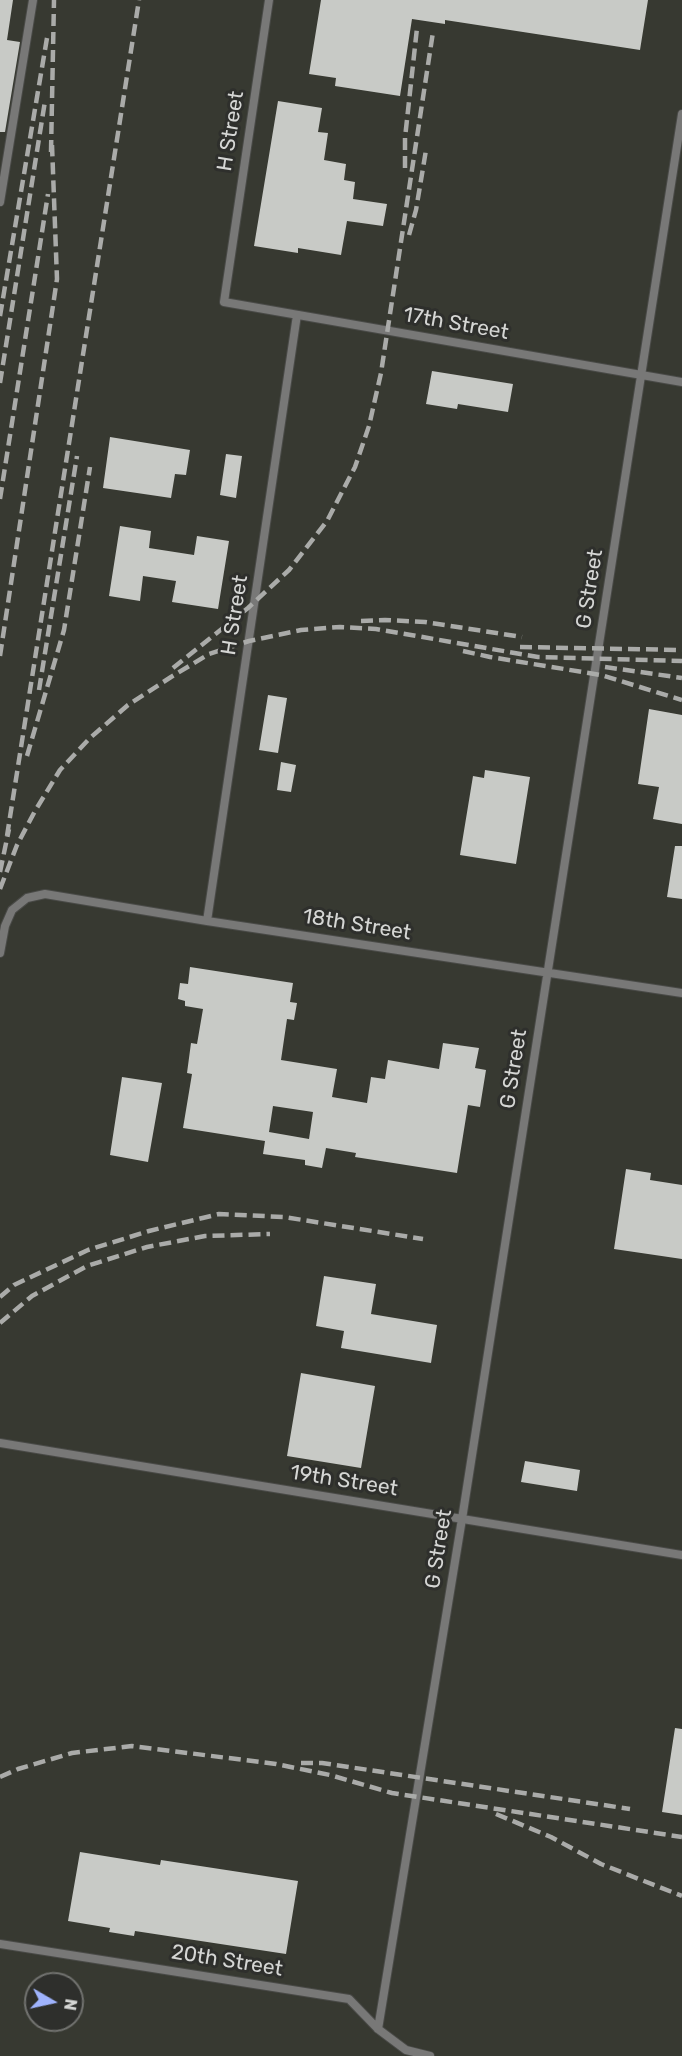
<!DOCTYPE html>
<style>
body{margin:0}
#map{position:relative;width:682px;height:2056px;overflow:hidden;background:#2e2f2c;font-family:Rubik,sans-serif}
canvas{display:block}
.north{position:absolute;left:24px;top:1972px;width:60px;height:60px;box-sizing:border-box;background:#2e2f2c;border:2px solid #71726f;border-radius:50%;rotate:99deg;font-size:16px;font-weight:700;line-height:24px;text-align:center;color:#d5d6d4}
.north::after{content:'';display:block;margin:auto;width:21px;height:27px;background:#9fb3fd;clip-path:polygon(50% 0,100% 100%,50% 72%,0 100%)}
</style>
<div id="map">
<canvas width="682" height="2056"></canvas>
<div class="north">N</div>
</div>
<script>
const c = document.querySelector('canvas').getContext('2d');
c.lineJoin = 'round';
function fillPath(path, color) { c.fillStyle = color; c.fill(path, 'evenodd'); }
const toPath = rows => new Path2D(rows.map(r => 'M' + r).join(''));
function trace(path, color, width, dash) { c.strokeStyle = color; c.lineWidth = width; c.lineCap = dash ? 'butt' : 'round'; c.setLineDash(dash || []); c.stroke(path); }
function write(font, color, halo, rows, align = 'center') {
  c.font = font + ' Rubik,sans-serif'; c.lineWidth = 6; c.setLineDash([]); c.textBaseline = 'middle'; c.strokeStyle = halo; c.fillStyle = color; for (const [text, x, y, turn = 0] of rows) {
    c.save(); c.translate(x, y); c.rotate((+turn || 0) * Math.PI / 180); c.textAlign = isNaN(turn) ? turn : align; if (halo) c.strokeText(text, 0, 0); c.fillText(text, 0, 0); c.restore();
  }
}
fillPath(toPath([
 [0,0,682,0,682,2056,0,2056],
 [36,1984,72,1984,72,2020,36,2020]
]), '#373931');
fillPath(toPath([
 [0,0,13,0,7,40,20,42,5,132,0,132],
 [321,0,648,0,640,50,445,20,445,24,412,19,400,96,335,86,336,78,309,74],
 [278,101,322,108,318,132,328,133,324,160,346,164,344,180,355,182,353,199,387,204,383,226,347,221,341,255,298,248,298,253,254,246],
 [432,371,513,384,508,412,458,404,457,409,426,404],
 [110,437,190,450,186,475,175,474,171,498,103,488],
 [226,454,242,456,236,498,220,495],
 [120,526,151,531,149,548,194,555,197,536,229,541,218,609,172,602,176,581,143,576,140,601,109,596],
 [268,695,287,698,278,753,259,750],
 [649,709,682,715,682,824,653,819,659,787,638,784],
 [281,762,296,765,291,792,277,790],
 [485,770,530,777,516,864,460,855,473,776,484,778],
 [675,846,682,846,682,899,667,897],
 [190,967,293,983,290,1002,297,1003,294,1020,287,1019,281,1060,337,1069,332,1097,367,1103,371,1077,385,1079,388,1060,439,1069,443,1043,479,1048,475,1068,486,1070,480,1107,468,1105,457,1173,355,1157,356,1153,326,1148,322,1168,305,1165,305,1160,263,1154,265,1141,183,1128,192,1074,187,1073,191,1043,197,1044,203,1009,185,1006,185,1001,178,999,180,983,188,984],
 [273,1106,313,1112,309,1139,269,1132],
 [122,1077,162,1083,148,1162,110,1155],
 [626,1169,651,1173,650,1180,682,1185,682,1259,614,1249],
 [324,1276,376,1284,371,1314,437,1325,431,1363,341,1348,344,1331,316,1326],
 [301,1373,375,1386,361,1468,287,1456],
 [525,1461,580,1470,577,1491,521,1482],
 [675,1728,682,1729,682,1815,662,1812],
 [80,1852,160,1865,161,1860,298,1881,286,1954,135,1931,134,1936,109,1932,110,1928,68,1921]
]), '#c8cac6');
const service = toPath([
 [269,0,224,302,682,382],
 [0,202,33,0],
 [207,921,297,315],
 [0,953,5,926,12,910,27,898,45,894,207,921,682,993],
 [0,1443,682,1555],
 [0,1944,349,1999,378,2029,406,2050,430,2056],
 [378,2029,462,1519,682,114]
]);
trace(service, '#494a47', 10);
trace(service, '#787877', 8);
trace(toPath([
 [51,152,54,0],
 [405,168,405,138,417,28],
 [409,235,416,210,426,150],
 [0,316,47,38],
 [0,383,45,101],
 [0,499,48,194],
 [361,621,385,620,425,622,522,637],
 [520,647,682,650],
 [463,651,490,657,601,675,682,700],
 [0,656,57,279,52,145],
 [605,667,682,678],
 [173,668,248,608,289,570,327,521,355,467,369,426,381,373,433,32],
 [39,690,77,456],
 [27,756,64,630,90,467],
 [7,836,139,0],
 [0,872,9,829],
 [0,889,17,845,35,811,60,770,90,738,128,705,171,677,209,654,249,641,301,630,340,627,376,629,538,657,682,661],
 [0,1297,14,1285,88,1250,149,1231,219,1214,284,1217,423,1239],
 [0,1323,32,1296,87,1266,147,1247,205,1236,270,1234],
 [301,1763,322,1763,630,1809],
 [0,1777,18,1769,72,1753,132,1746,276,1764,330,1775,392,1793,682,1837],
 [496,1814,551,1837,601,1864,682,1896]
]), '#aaaba9', 4.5, [12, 6]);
write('21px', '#d5d6d4', '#2e2f2c', [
 ["H Street",231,131,-81],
 ["17th Street",456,324,10],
 ["G Street",590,589,-81],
 ["H Street",235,615,-81],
 ["18th Street",357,925,9],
 ["G Street",514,1069,-81],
 ["19th Street",344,1481,9],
 ["G Street",439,1549,-81],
 ["20th Street",227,1961,9]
]);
</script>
